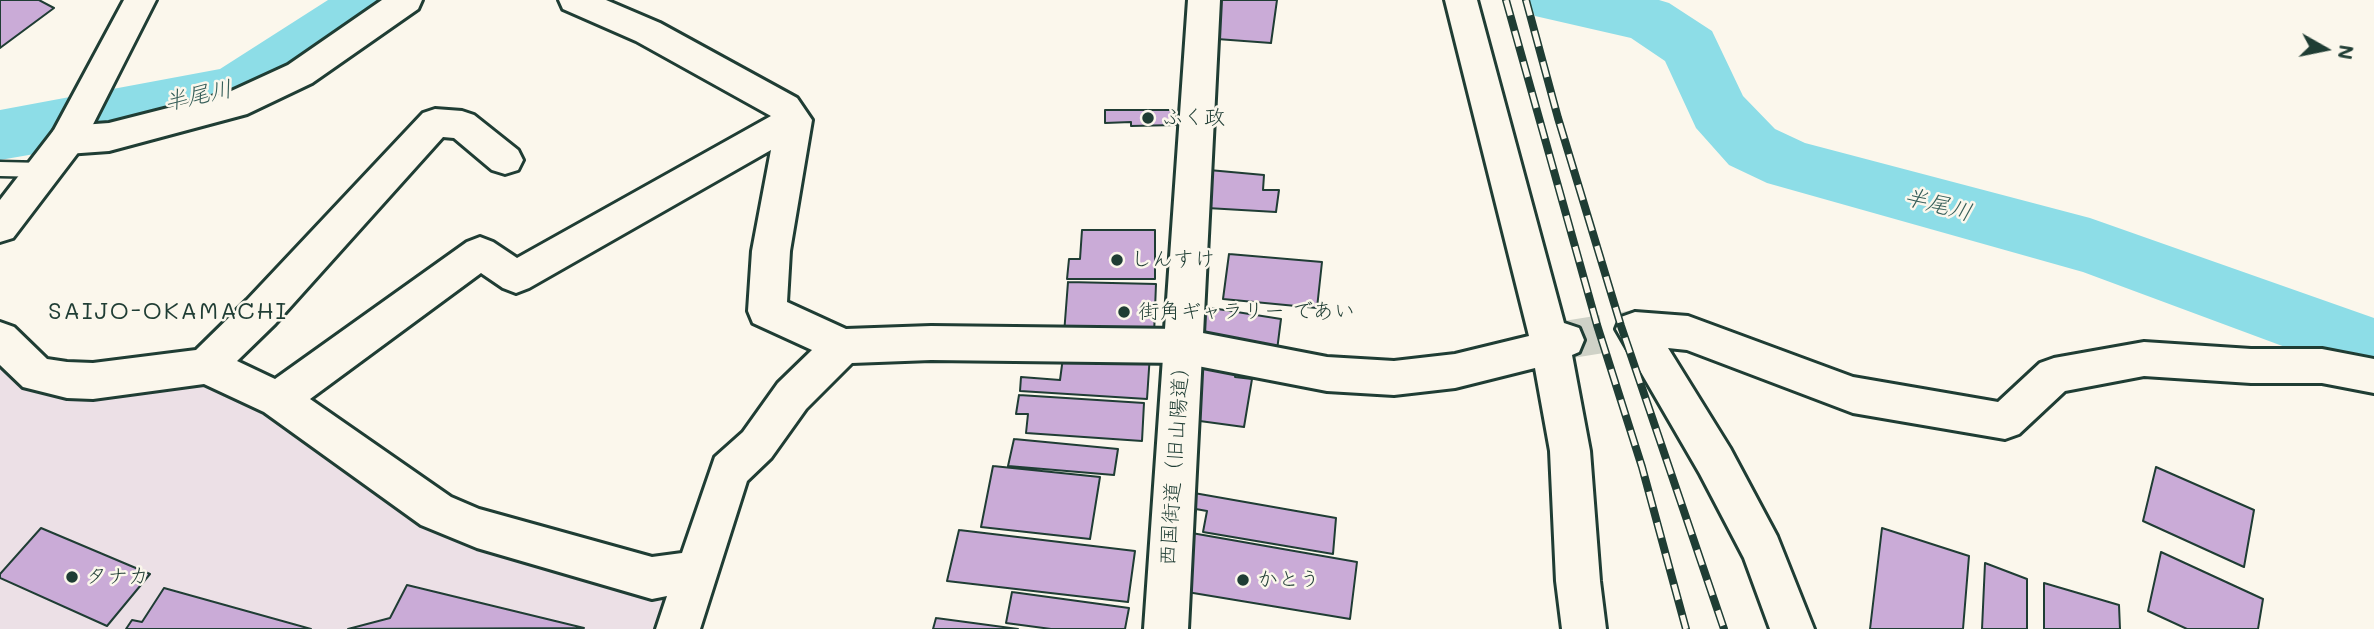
<!DOCTYPE html>
<meta charset="utf-8">
<style>
body{margin:0}
#map{position:relative;width:2374px;height:629px;overflow:hidden;background:#fbf7ec;font-family:Mali,sans-serif}
canvas{display:block}
.north{position:absolute;left:2290px;top:14px;width:70px;height:70px;-webkit-text-stroke:5px #fbf7ec;paint-order:stroke;rotate:99deg;font-size:19px;font-weight:700;line-height:28px;text-align:center;color:#1f3d34}
.north::after{content:'';display:block;margin:auto;width:24px;height:32px;background:#1f3d34;clip-path:polygon(50% 0,100% 100%,50% 72%,0 100%)}
</style>
<div id="map">
<canvas width="2374" height="629"></canvas>
<div class="north">N</div>
</div>
<script>
const c = document.querySelector('canvas').getContext('2d');
c.lineJoin = 'round';
function fillPath(path, color) { c.fillStyle = color; c.fill(path, 'evenodd'); }
const toPath = rows => new Path2D(rows.map(r => 'M' + r).join(''));
function trace(path, color, width, dash) { c.strokeStyle = color; c.lineWidth = width; c.lineCap = dash ? 'butt' : 'round'; c.setLineDash(dash || []); c.stroke(path); }
function write(font, color, halo, rows, align = 'center') {
  c.font = font + ' Mali,"Klee One",sans-serif'; c.lineWidth = 5; c.setLineDash([]); c.textBaseline = 'middle'; c.strokeStyle = halo; c.fillStyle = color; for (const [text, x, y, turn = 0] of rows) {
    c.save(); c.translate(x, y); c.rotate((+turn || 0) * Math.PI / 180); c.textAlign = isNaN(turn) ? turn : align; if (halo) c.strokeText(text, 0, 0); c.fillText(text, 0, 0); c.restore();
  }
}
fillPath(toPath([
 [0,342,31,375,210,366,455,521,670,582,654,629,0,629]
]), '#ece0e6');
fillPath(toPath([
 [328,0,403,0,394,16,259,107,155,133,0,160,0,110,220,69,328,0],
 [1526,0,1659,0,1669,3,1712,31,1743,96,1775,129,1805,143,2090,218,2374,318,2374,380,2083,272,1767,183,1729,165,1696,128,1665,61,1631,38,1535,16,1526,0]
]), '#8ddde7');
const building = toPath([
 [0,0,39,0,54,8,0,48,0,0],
 [1221,0,1277,0,1271,43,1217,39,1221,0],
 [1105,110,1175,110,1176,125,1131,126,1131,122,1105,123,1105,110],
 [1209,170,1264,175,1263,190,1279,190,1276,212,1207,208,1209,170],
 [1082,230,1155,230,1155,279,1067,279,1069,259,1080,259,1082,230],
 [1229,254,1322,262,1317,308,1223,299,1229,254],
 [1068,282,1156,284,1154,335,1064,334,1068,282],
 [1199,306,1281,319,1276,358,1195,344,1199,306],
 [1064,350,1150,354,1147,399,1020,391,1021,377,1060,380,1064,350],
 [1194,357,1237,366,1235,377,1252,379,1244,427,1185,419,1194,357],
 [1019,395,1144,403,1142,441,1026,433,1028,414,1016,414,1019,395],
 [1014,439,1118,449,1114,475,1008,466,1014,439],
 [993,466,1100,477,1090,539,981,527,993,466],
 [2156,467,2254,510,2244,567,2143,521,2156,467],
 [1194,493,1336,518,1333,554,1203,532,1207,511,1190,508,1194,493],
 [41,528,150,574,107,626,0,578,0,574,41,528],
 [1882,528,1969,556,1963,629,1870,629,1882,528],
 [959,530,1135,551,1128,602,947,581,959,530],
 [1186,532,1357,562,1350,619,1175,590,1186,532],
 [2161,552,2263,599,2258,629,2187,629,2148,611,2161,552],
 [1985,563,2027,579,2027,629,1982,629,1985,563],
 [2044,583,2119,605,2120,629,2044,629,2044,583],
 [407,585,584,628,348,629,390,618,407,585],
 [164,588,311,629,126,629,132,620,142,622,164,588],
 [1012,592,1129,608,1125,629,1051,629,1006,623,1012,592],
 [936,618,1018,629,933,629,936,618]
]);
fillPath(building, '#caabd7');
trace(building, '#1f3d34', 2);
trace(toPath([
 [1565,340,1635,329]
]), '#cfd2c7', 38, [38, 19]);
const lane = toPath([
 [0,162,44,163,50,165,53,170,50,175,44,177,0,176,0,162]
]);
const street = toPath([
 [382,0,422,0,418,9,312,83,247,114,109,151,67,154,54,150,49,140,54,130,67,126,109,123,227,93,288,65,382,0],
 [559,0,606,0,660,23,797,98,812,120,790,251,787,302,846,329,931,326,1182,329,1327,357,1394,361,1455,354,1529,336,1445,0,1477,0,1564,323,1579,328,1584,340,1579,352,1572,355,1590,451,1600,581,1606,629,1562,629,1556,581,1550,451,1535,368,1455,388,1394,395,1327,391,1182,363,931,360,852,363,806,409,771,458,747,481,700,629,656,629,667,596,652,599,477,548,421,525,264,412,204,384,93,399,67,398,23,387,0,365,0,322,14,327,47,359,67,362,93,363,196,350,247,300,423,113,435,109,462,111,474,115,518,150,523,160,518,170,505,174,492,170,454,138,443,137,275,324,237,361,275,379,467,242,480,237,493,242,517,258,771,116,636,41,563,9,559,0],
 [771,150,752,251,748,311,753,323,812,350,778,383,743,432,715,457,682,553,652,557,479,509,451,497,310,399,481,273,503,288,516,293,529,288,771,150],
 [1635,312,1688,316,1853,377,1998,402,2040,363,2054,358,2144,342,2251,349,2322,349,2374,359,2374,393,2322,383,2251,383,2144,376,2065,391,2019,434,2005,439,1853,413,1687,350,1668,348,1730,448,1777,536,1814,629,1770,629,1744,558,1700,474,1616,329,1621,317,1635,312]
]);
const secondary = toPath([
 [124,0,156,0,80,150,13,238,0,242,0,200,54,130,124,0],
 [1188,0,1220,0,1188,629,1144,629,1188,0]
]);
trace(lane, '#1f3d34', 5);
trace(street, '#1f3d34', 6);
trace(secondary, '#1f3d34', 6);
fillPath(lane, '#fbf7ec');
fillPath(street, '#fbf7ec');
fillPath(secondary, '#fbf7ec');
const rail = toPath([
 [1506,0,1597,325,1642,467,1686,629],
 [1526,0,1558,118,1621,326,1724,629]
]);
trace(rail, '#1f3d34', 8);
trace(rail, '#fbf7ec', 5, [16]);
for (const [x, y, r, color] of [
 [1148,118,7,"#1f3d34"],
 [1117,260,7,"#1f3d34"],
 [1124,312,7,"#1f3d34"],
 [72,577,7,"#1f3d34"],
 [1243,580,7,"#1f3d34"]
]) { const dot = new Path2D(); dot.arc(x, y, r, 0, 2 * Math.PI); c.fillStyle = color; c.fill(dot); trace(dot, '#fbf7ec', 2.5); }
write('21px', '#1f3d34', '#fbf7ec', [
 ["ふく政",1162,118],
 ["しんすけ",1131,260],
 ["街角ギャラリー であい",1138,312],
 ["タナカ",86,577],
 ["かとう",1257,580]
], 'left');
write('21px', '#1f3d34', '#fbf7ec', [
 ["西国街道（旧山陽道）",1175,461,-86]
]);
write('italic 23px', '#355d58', '#fbf7ec', [
 ["半尾川",198,96,-12],
 ["半尾川",1938,205,15]
]);
c.letterSpacing = '2px';
write('24px', '#1f3d34', '#fbf7ec', [
 ["SAIJO-OKAMACHI",168,312]
]);
c.letterSpacing = '0px';
</script>
